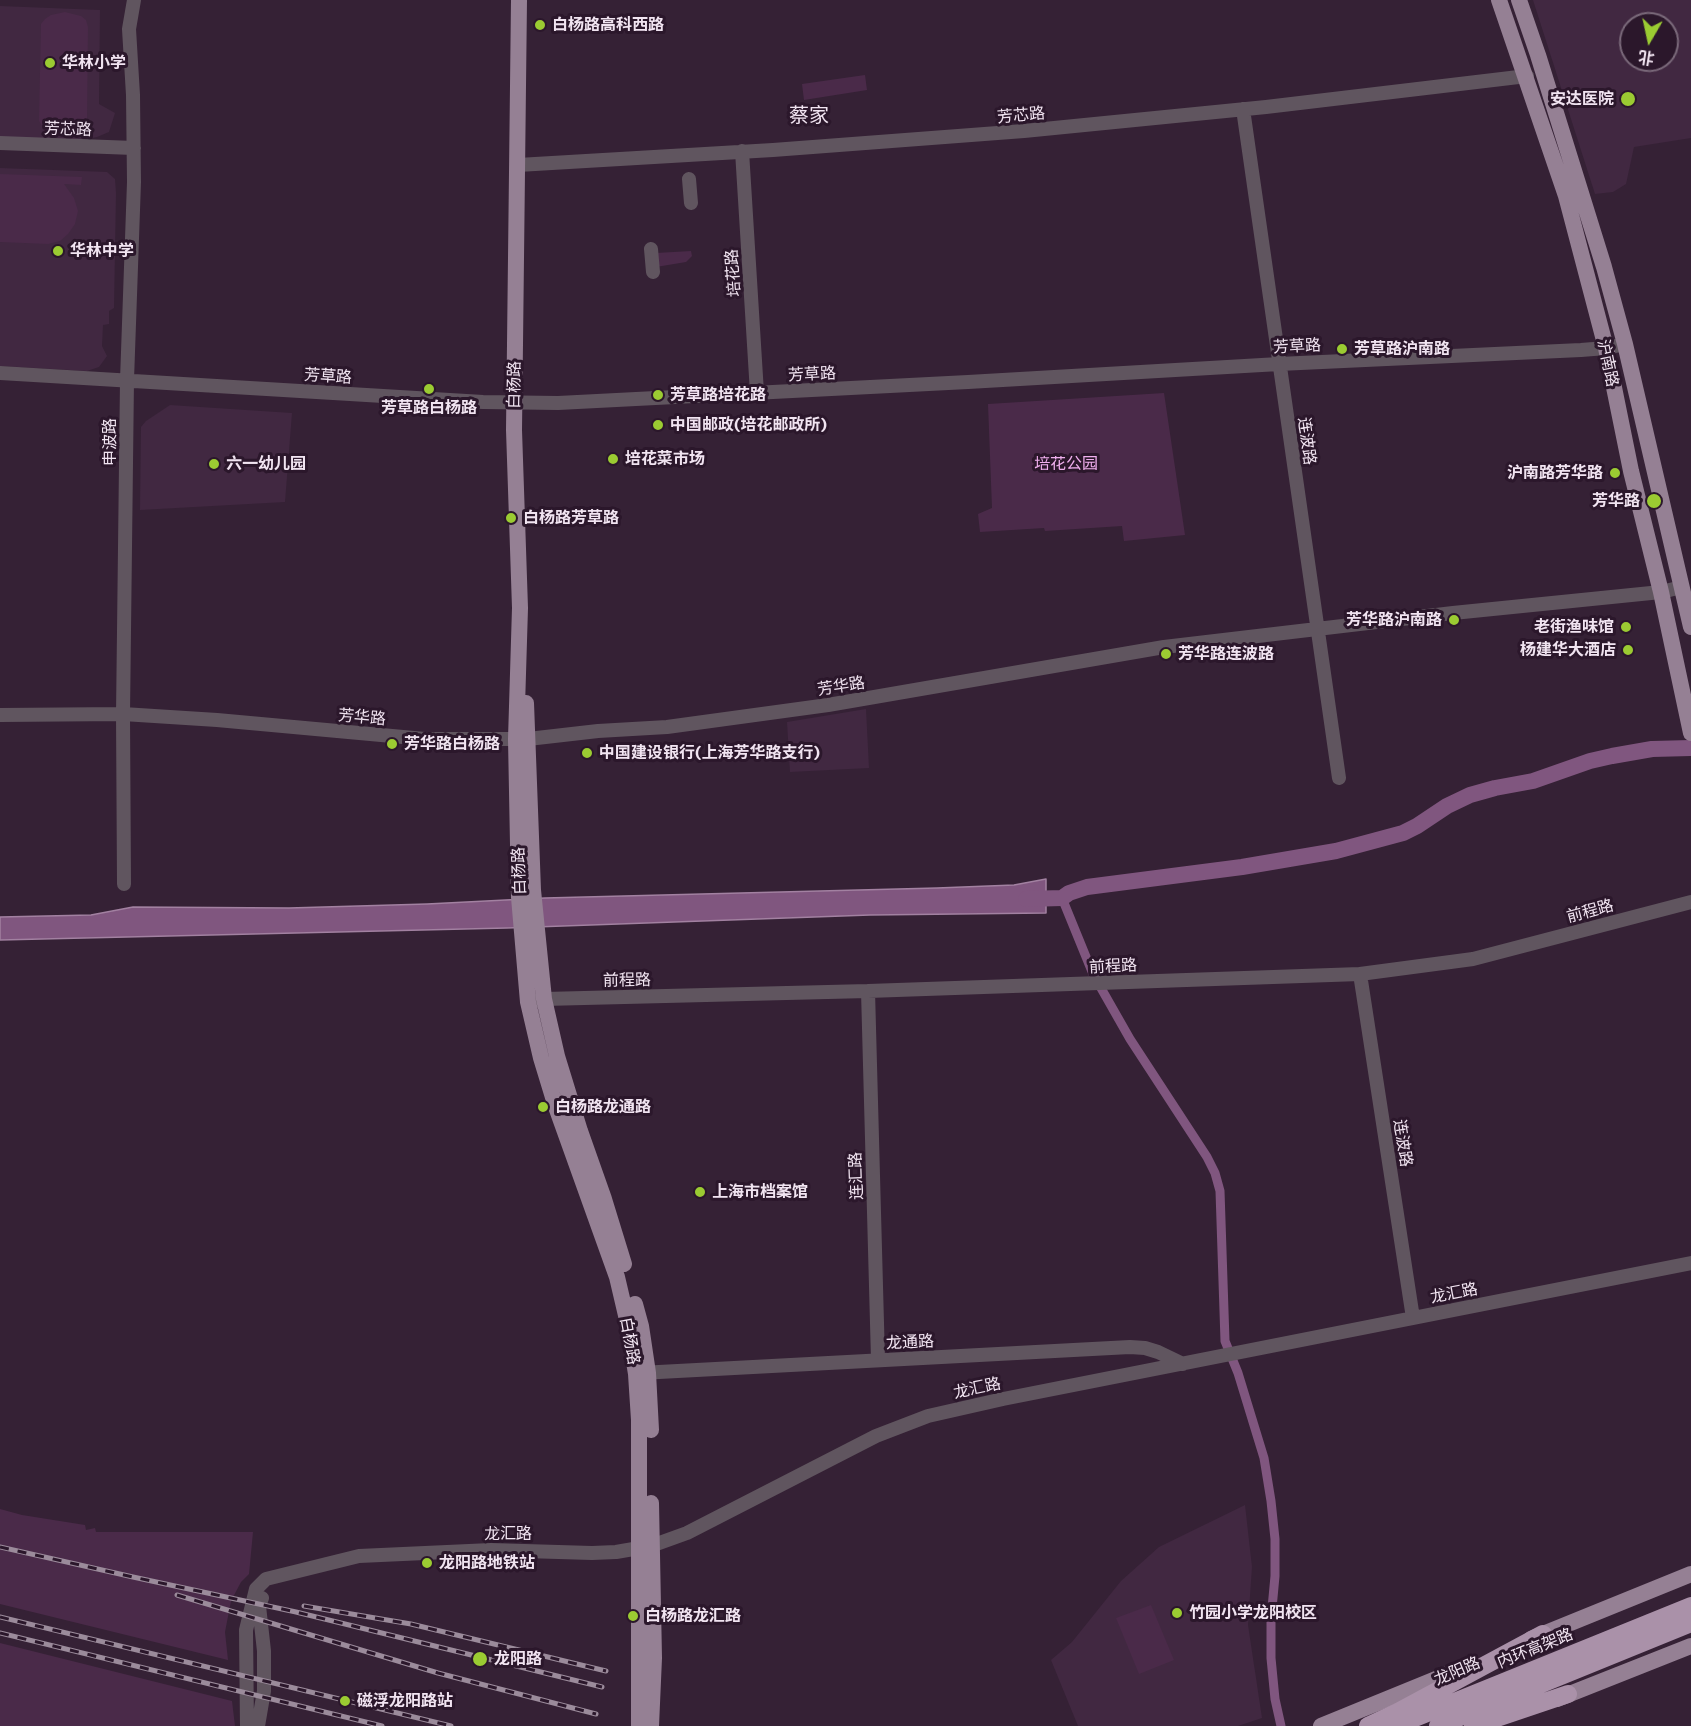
<!DOCTYPE html>
<meta charset="utf-8">
<style>
body{margin:0}
#map{position:relative;width:1691px;height:1726px;overflow:hidden;background:#352135;font-family:Commissioner,"Noto Sans SC",sans-serif}
canvas{display:block}
.north{position:absolute;left:1619px;top:12px;width:60px;height:60px;box-sizing:border-box;background:#2b172b;border:2px solid #7a697a;border-radius:50%;rotate:189deg;font-size:16px;font-weight:700;line-height:24px;text-align:center;color:#f1e4f1}
.north::after{content:'';display:block;margin:auto;width:21px;height:27px;background:#9bcb32;clip-path:polygon(50% 0,100% 100%,50% 72%,0 100%)}
</style>
<div id="map">
<canvas width="1691" height="1726"></canvas>
<div class="north">北</div>
</div>
<script>
const c = document.querySelector('canvas').getContext('2d');
c.lineJoin = 'round';
function fillPath(path, color) { c.fillStyle = color; c.fill(path, 'evenodd'); }
const toPath = rows => new Path2D(rows.map(r => 'M' + r).join(''));
function trace(path, color, width, dash) { c.strokeStyle = color; c.lineWidth = width; c.lineCap = dash ? 'butt' : 'round'; c.setLineDash(dash || []); c.stroke(path); }
function write(font, color, halo, rows, align = 'center') {
  c.font = font + ' Commissioner,"Noto Sans SC",sans-serif'; c.lineWidth = 6; c.setLineDash([]); c.textBaseline = 'middle'; c.strokeStyle = halo; c.fillStyle = color; for (const [text, x, y, turn = 0] of rows) {
    c.save(); c.translate(x, y); c.rotate((+turn || 0) * Math.PI / 180); c.textAlign = isNaN(turn) ? turn : align; if (halo) c.strokeText(text, 0, 0); c.fillText(text, 0, 0); c.restore();
  }
}
fillPath(toPath([
 [1533,0,1691,0,1691,138,1634,147,1626,184,1613,192,1595,194],
 [1631,24,1667,24,1667,60,1631,60],
 [0,6,100,10,99,104,115,113,109,132,97,137,81,140,0,138],
 [0,168,107,172,115,179,116,193,114,308,109,311,109,324,103,325,102,346,107,356,99,367,87,371,0,366],
 [170,405,292,413,285,502,140,510,141,427,146,421],
 [866,709,869,768,790,772,787,722],
 [1245,1505,1252,1567,1248,1625,1262,1718,1238,1726,1078,1726,1051,1660,1072,1642,1121,1581,1159,1547]
]), '#412841');
fillPath(toPath([
 [65,12,81,16,86,20,88,27,87,121,84,127,78,132,63,136,54,135,46,132,39,121,41,24,45,19,51,15],
 [865,75,867,90,804,100,802,84],
 [0,174,82,177,81,185,64,184,74,198,78,211,75,224,68,234,60,241,48,244,0,242],
 [691,251,692,256,686,262,656,267,656,253],
 [1164,393,1185,535,1124,541,1122,526,1045,531,1044,528,980,532,978,514,992,508,988,404],
 [0,1509,22,1515,85,1525,86,1530,95,1528,96,1532,253,1532,249,1574,241,1582,231,1601,225,1632,228,1660,0,1604],
 [1151,1605,1174,1660,1139,1674,1116,1618],
 [0,1643,232,1701,235,1726,0,1726]
]), '#4a2a49');
const water = toPath([
 [1046,879,1046,913,870,915,507,928,0,940,0,917,91,915,133,907,289,908,427,904,545,898,937,888,1014,885,1046,879]
]);
fillPath(water, '#80567f');
trace(water, '#a281a1', 1.5);
trace(toPath([
 [1062,898,1093,974,1130,1039,1207,1157,1215,1173,1220,1191,1225,1341,1238,1373,1264,1458,1271,1501,1275,1539,1275,1576,1271,1619,1271,1658,1275,1699,1281,1726]
]), '#80567f', 9);
trace(toPath([
 [1026,899,1062,898,1069,893,1087,887,1242,867,1336,851,1403,833,1417,826,1447,806,1470,795,1495,788,1533,781,1590,761,1612,756,1652,749,1691,748]
]), '#80567f', 16);
trace(toPath([
 [1243,109,1339,778],
 [0,143,134,148],
 [742,151,757,393],
 [518,165,773,150,1024,131,1266,107,1527,76],
 [689,179,691,203],
 [651,249,653,272],
 [0,373,483,402,558,403,968,382,1279,364,1581,350,1606,348,1625,344],
 [0,715,123,714,217,720,425,739,528,739,598,731,667,727,828,705,1164,647,1453,613,1661,592,1682,587],
 [124,884,123,714,127,380,134,182,133,95,129,29,134,0],
 [1360,974,1413,1318],
 [868,991,878,1360],
 [535,1001,544,999,868,991,1360,974,1473,959,1691,902],
 [640,1373,1130,1347,1145,1348,1158,1352,1183,1364],
 [247,1726,246,1630,256,1589,266,1579,359,1556,491,1550,592,1553,616,1552,651,1546,687,1533,876,1436,928,1416,1003,1399,1691,1263],
 [258,1726,264,1691,264,1651,259,1606,262,1598]
]), '#60555f', 14);
trace(toPath([
 [519,0,514,430,520,608,516,739,519,897,528,1002,541,1058,555,1104,617,1277,628,1324,636,1374,639,1420,639,1726],
 [1499,0,1566,196,1606,348,1631,471,1661,592,1691,733],
 [1519,0,1538,55,1604,267,1625,344,1691,627],
 [526,703,533,890,544,999,557,1056,580,1131,604,1199,624,1264],
 [635,1304,641,1326,648,1373,651,1430],
 [651,1503,654,1658,651,1726],
 [1531,1639,1691,1574],
 [1557,1699,1691,1646],
 [1321,1726,1468,1666]
]), '#958094', 16);
trace(toPath([
 [1368,1726,1398,1712,1543,1634],
 [1395,1726,1691,1606],
 [1438,1726,1691,1623],
 [1473,1726,1568,1694]
]), '#aa91a9', 18);
const rail = toPath([
 [0,1547,133,1577,296,1612,602,1687],
 [177,1595,438,1673,596,1714],
 [304,1606,411,1624,606,1671],
 [0,1617,451,1726],
 [0,1633,382,1726]
]);
trace(rail, '#9b8b9b', 5);
trace(rail, '#2b172b', 3, [9]);
for (const [x, y, r, color] of [
 [540,25,6,"#9bcb32"],
 [50,63,6,"#9bcb32"],
 [1628,99,8,"#9bcb32"],
 [58,251,6,"#9bcb32"],
 [1342,349,6,"#9bcb32"],
 [429,389,6,"#9bcb32"],
 [658,395,6,"#9bcb32"],
 [658,425,6,"#9bcb32"],
 [613,459,6,"#9bcb32"],
 [214,464,6,"#9bcb32"],
 [1615,473,6,"#9bcb32"],
 [1654,501,8,"#9bcb32"],
 [511,518,6,"#9bcb32"],
 [1454,620,6,"#9bcb32"],
 [1626,627,6,"#9bcb32"],
 [1628,650,6,"#9bcb32"],
 [1166,654,6,"#9bcb32"],
 [392,744,6,"#9bcb32"],
 [587,753,6,"#9bcb32"],
 [543,1107,6,"#9bcb32"],
 [700,1192,6,"#9bcb32"],
 [427,1563,6,"#9bcb32"],
 [1177,1613,6,"#9bcb32"],
 [633,1616,6,"#9bcb32"],
 [480,1659,8,"#9bcb32"],
 [345,1701,6,"#9bcb32"]
]) { const dot = new Path2D(); dot.arc(x, y, r, 0, 2 * Math.PI); c.fillStyle = color; c.fill(dot); trace(dot, '#2b172b', 2); }
write('bold 16px', '#f1e4f1', '#2b172b', [
 ["白杨路高科西路",552,25],
 ["华林小学",62,63],
 ["安达医院",1614,99,"right"],
 ["华林中学",70,251],
 ["芳草路沪南路",1354,349],
 ["芳草路培花路",670,395],
 ["芳草路白杨路",429,408,"center"],
 ["中国邮政(培花邮政所)",670,425],
 ["培花菜市场",625,459],
 ["六一幼儿园",226,464],
 ["沪南路芳华路",1603,473,"right"],
 ["芳华路",1640,501,"right"],
 ["白杨路芳草路",523,518],
 ["芳华路沪南路",1442,620,"right"],
 ["老街渔味馆",1614,627,"right"],
 ["杨建华大酒店",1616,650,"right"],
 ["芳华路连波路",1178,654],
 ["芳华路白杨路",404,744],
 ["中国建设银行(上海芳华路支行)",599,753],
 ["白杨路龙通路",555,1107],
 ["上海市档案馆",712,1192],
 ["龙阳路地铁站",439,1563],
 ["竹园小学龙阳校区",1189,1613],
 ["白杨路龙汇路",645,1616],
 ["龙阳路",494,1659],
 ["磁浮龙阳路站",357,1701]
], 'left');
write('16px', '#f1e4f1', '#2b172b', [
 ["芳芯路",1021,115,-5],
 ["芳芯路",68,129,2],
 ["培花路",733,273,-94],
 ["芳草路",1297,346,-3],
 ["沪南路",1608,363,78],
 ["芳草路",812,374,-3],
 ["芳草路",328,376,4],
 ["白杨路",514,385,-89],
 ["连波路",1307,441,82],
 ["申波路",110,442,-90],
 ["芳华路",841,686,-9],
 ["芳华路",362,717,5],
 ["白杨路",519,871,-92],
 ["前程路",1590,911,-15],
 ["前程路",1113,966,-3],
 ["前程路",627,980,-1],
 ["连波路",1403,1143,81],
 ["连汇路",856,1176,-92],
 ["龙汇路",1454,1293,-11],
 ["白杨路",630,1341,80],
 ["龙通路",910,1342,-3],
 ["龙汇路",977,1388,-12],
 ["龙汇路",508,1534],
 ["内环高架路",1535,1648,-22],
 ["龙阳路",1457,1671,-23]
]);
write('16px', '#f0afee', '#2b172b', [
 ["培花公园",1066,464]
]);
write('20px', '#f1e4f1', '#2b172b', [
 ["蔡家",809,115]
]);
</script>
